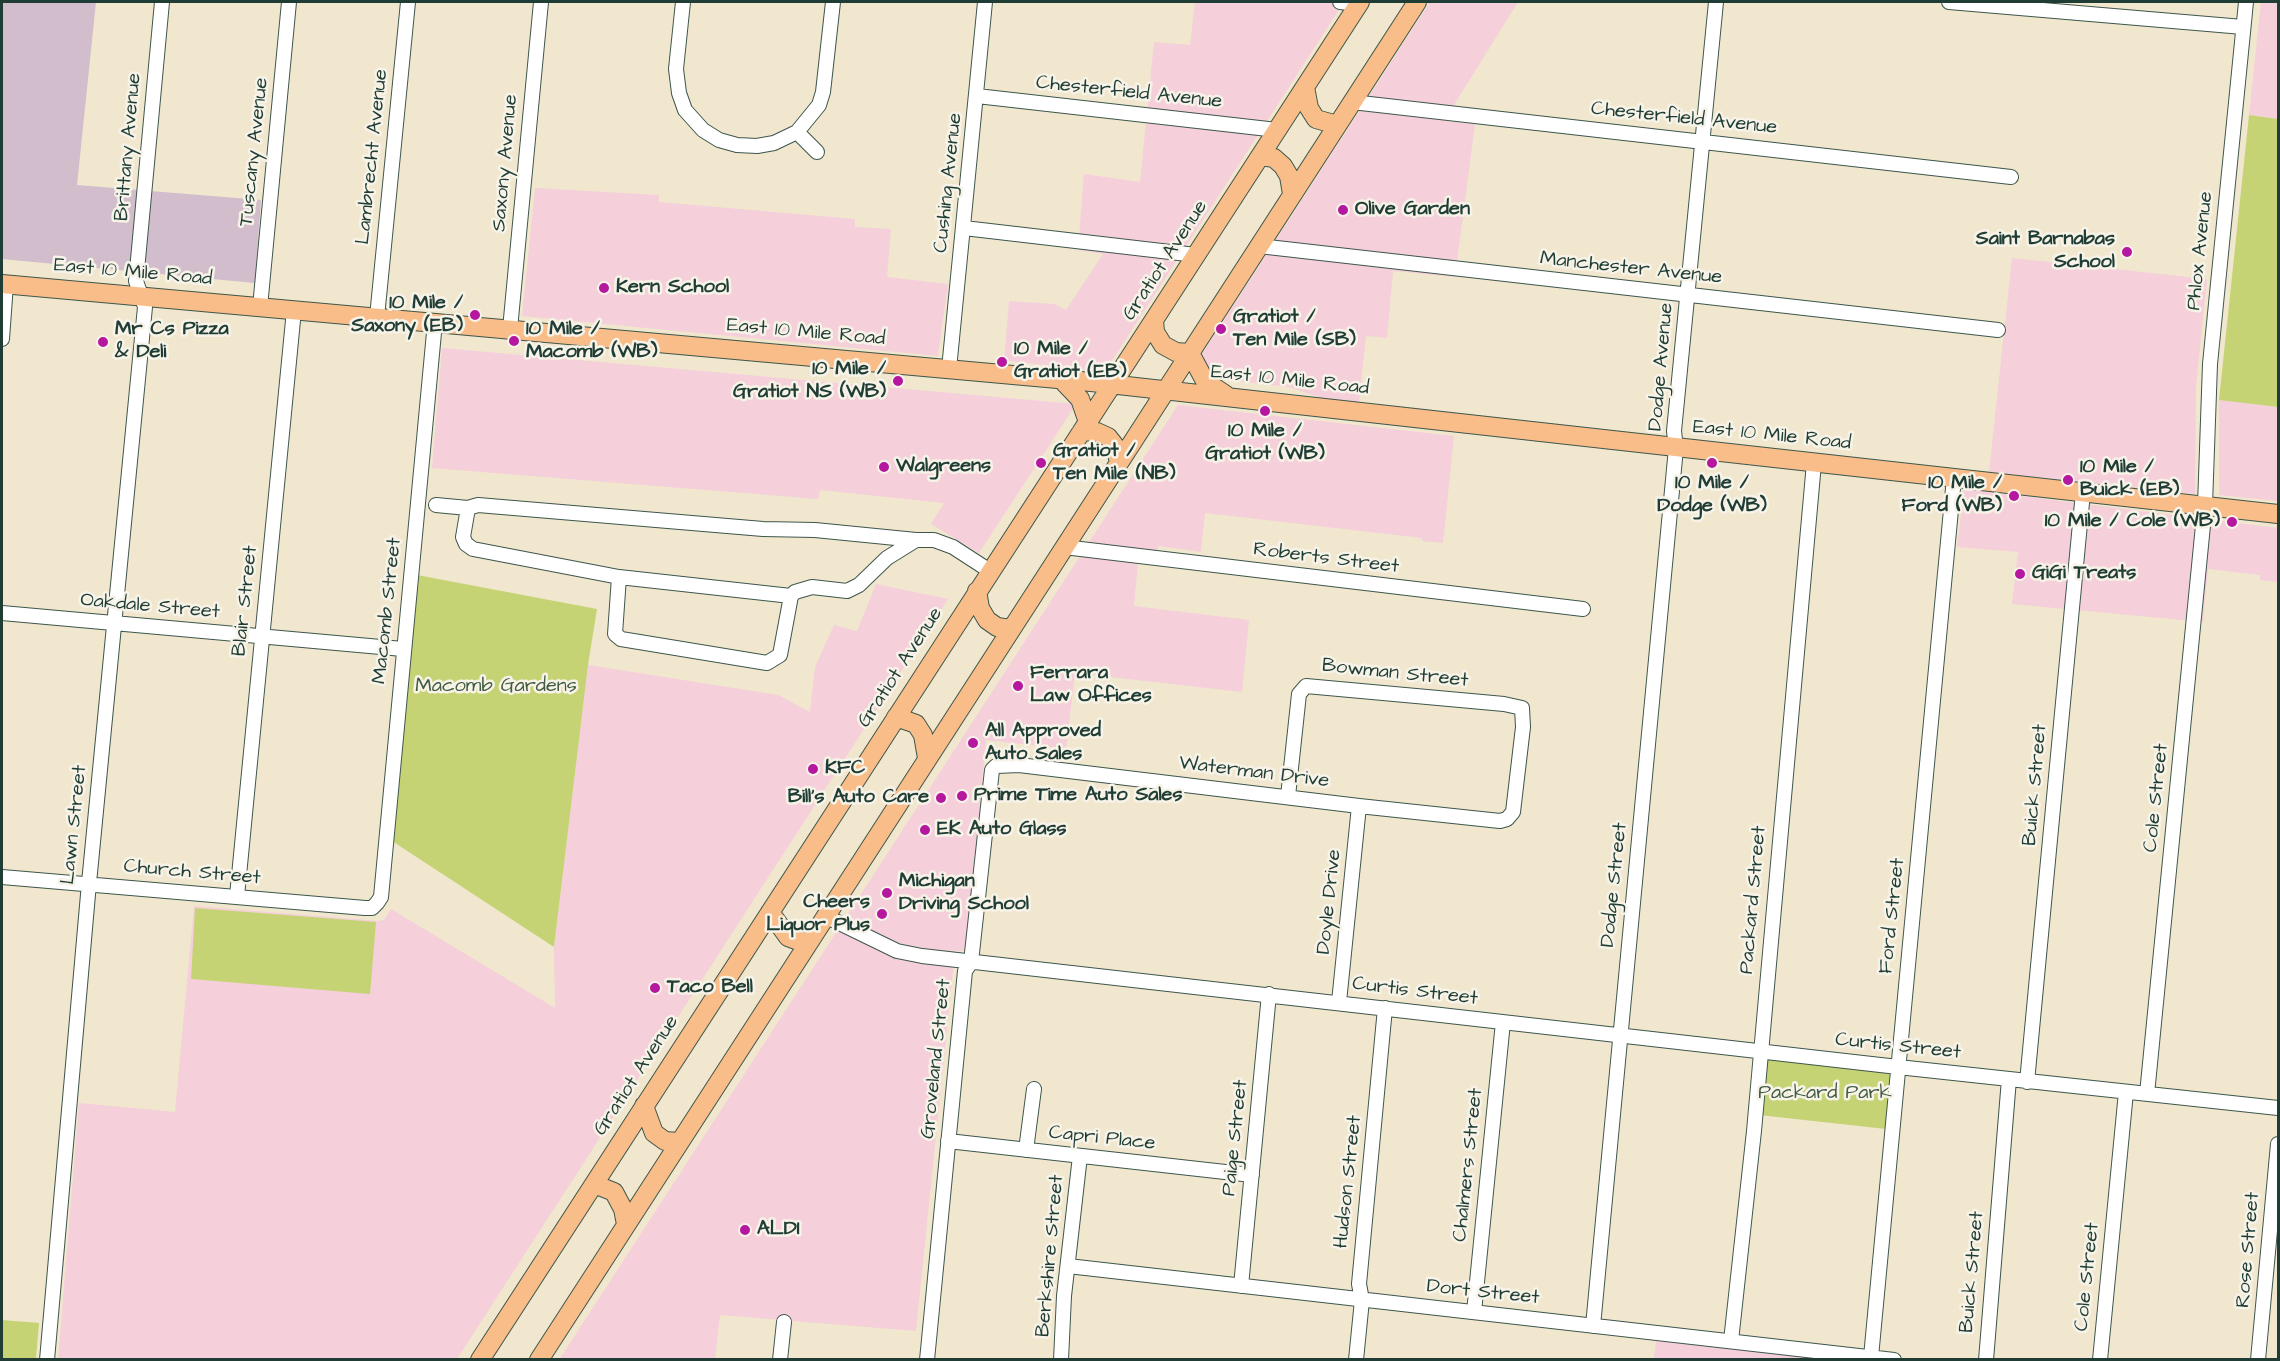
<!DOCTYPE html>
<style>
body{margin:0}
#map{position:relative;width:2280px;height:1361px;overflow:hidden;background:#f0e7ce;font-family:"Architects Daughter",sans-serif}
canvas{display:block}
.frame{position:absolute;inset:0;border:3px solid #1f3d34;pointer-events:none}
</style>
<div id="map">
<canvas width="2280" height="1361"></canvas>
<div class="frame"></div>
</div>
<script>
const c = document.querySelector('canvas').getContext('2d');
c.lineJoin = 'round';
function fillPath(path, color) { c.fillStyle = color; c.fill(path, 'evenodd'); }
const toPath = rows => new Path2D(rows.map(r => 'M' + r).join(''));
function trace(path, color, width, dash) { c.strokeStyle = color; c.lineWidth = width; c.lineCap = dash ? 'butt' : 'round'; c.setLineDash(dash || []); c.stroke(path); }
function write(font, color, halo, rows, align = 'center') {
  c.font = font + ' "Architects Daughter",sans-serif'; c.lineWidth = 5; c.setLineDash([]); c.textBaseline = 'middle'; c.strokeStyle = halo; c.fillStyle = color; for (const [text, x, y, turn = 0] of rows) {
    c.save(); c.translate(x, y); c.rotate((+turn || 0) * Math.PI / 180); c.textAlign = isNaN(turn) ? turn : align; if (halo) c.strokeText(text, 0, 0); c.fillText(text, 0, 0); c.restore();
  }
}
fillPath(toPath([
 [1195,2,1344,2,1111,362,1098,372,1004,360,1009,301,1054,304,1066,310,1103,254,1078,250,1084,174,1140,182,1154,42,1190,45],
 [1430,2,1518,2,1444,121,1475,124,1455,277,1393,271,1387,338,1366,336,1359,402,1321,398,1289,387,1210,378,1200,357],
 [2261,2,2278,2,2278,119,2249,115],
 [535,188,659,195,659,202,855,219,855,227,891,229,887,277,948,284,938,356,522,316],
 [2012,258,2207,279,2196,386,2195,494,1989,472],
 [442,348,1076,404,979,553,931,524,944,503,820,490,818,499,432,468],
 [2219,400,2278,407,2278,501,2219,495],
 [1178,405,1454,436,1443,543,1422,541,1422,538,1205,513,1201,552,1158,546,1156,565,1138,563,1134,606,1249,620,1242,692,1075,673,1066,749,986,740,966,951,955,951,916,1331,720,1315,715,1359,559,1360],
 [1964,489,2278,528,2278,582,2260,580,2260,575,2208,569,2203,622,2012,604,2018,552,1957,547],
 [876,584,948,599,457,1359,58,1360,79,1103,175,1112,194,906,378,921,384,920,391,909,555,1008,554,947,588,665,778,695,810,712,815,667,834,625,857,631],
 [1656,1340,1839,1359,1654,1360]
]), '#f5cfda');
fillPath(toPath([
 [2,2,96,2,77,185,261,200,255,283,2,259]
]), '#d1bdcb');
fillPath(toPath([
 [2249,115,2278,119,2278,407,2219,400],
 [417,575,597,609,588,665,554,947,392,841],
 [195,908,376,922,370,994,191,979],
 [1765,1058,1892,1072,1886,1129,1759,1115],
 [2,1320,39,1323,36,1359,2,1359]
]), '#c6d374');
const minor = toPath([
 [683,2,676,69,679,93,685,110,703,130,719,140,737,145,757,146,774,143,797,132,819,105,823,92,833,2],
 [1340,2,1359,4],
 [1949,2,2243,27],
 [977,96,1277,130],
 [1352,102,2011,177],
 [797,132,817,152],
 [964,228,1196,255],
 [1259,246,1998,330],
 [260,307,289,2],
 [377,317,408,2],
 [510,329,541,2],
 [2,339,6,284],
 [949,369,985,2],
 [436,505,468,508,478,505,763,529,815,530,916,540],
 [468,508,463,537,466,544,473,549,619,577,791,596],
 [1064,547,1583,609],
 [619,577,615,634,621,639,767,663,780,655,791,596,795,592,812,587,847,591,859,585,887,558,916,540,934,540,953,547,990,571],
 [2,613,403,649],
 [2,877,365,908,372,908,377,903,381,897,435,322],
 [237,896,294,310],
 [825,916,897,951,922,956,1898,1067,2278,1108],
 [1339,1002,1359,806],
 [2027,1082,2083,492],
 [2147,1094,2205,505,2210,364,2246,2],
 [948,1141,1252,1175],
 [1026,1150,1034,1089],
 [1068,1266,1894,1360],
 [1241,1286,1269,994],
 [1474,1312,1503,1022],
 [1593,1326,1676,448,1674,431,1716,2],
 [1731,1341,1754,1131,1814,463],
 [1871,1357,1954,478],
 [47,1360,89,883,145,307,136,281,162,2],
 [780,1360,784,1322],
 [927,1360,965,971,971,962,992,770,996,766,1019,765,1359,806,1500,821,1507,819,1513,812,1523,727,1522,708,1504,704,1306,686,1299,694,1288,796],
 [1061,1360,1064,1296,1080,1156],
 [1356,1360,1362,1300,1359,1284,1385,1008],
 [1986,1360,2009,1079],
 [2100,1360,2126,1092],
 [2258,1360,2278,1144]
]);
const major = toPath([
 [1305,87,1309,108,1316,119,1337,125],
 [1261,156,1274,158,1283,166,1289,176,1292,194],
 [2,284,1091,382,2278,514],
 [1154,320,1155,332,1163,345,1176,352,1190,353],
 [1190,353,1205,381,1226,395],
 [1061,379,1080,399,1088,422],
 [1082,431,1097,432,1108,437,1115,446,1119,462],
 [977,591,980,608,987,620,997,627,1011,629],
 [896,717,916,724,923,735,927,758],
 [770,912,788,937,807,944],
 [644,1106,654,1133,665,1141,679,1142],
 [594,1184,614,1192,623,1209,626,1224],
 [480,1360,1360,2],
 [539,1360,1417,2]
]);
trace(minor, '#3e564b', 16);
trace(major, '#3e564b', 20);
trace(minor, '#fff', 14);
trace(major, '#f8bd89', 18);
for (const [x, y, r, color] of [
 [1343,210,6,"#b5179e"],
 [2127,252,6,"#b5179e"],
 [604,288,6,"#b5179e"],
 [475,315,6,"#b5179e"],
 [1221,329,6,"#b5179e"],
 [514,341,6,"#b5179e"],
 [103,342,6,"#b5179e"],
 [1002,362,6,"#b5179e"],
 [898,381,6,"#b5179e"],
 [1265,411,6,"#b5179e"],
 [1041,463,6,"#b5179e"],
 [1712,463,6,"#b5179e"],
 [884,467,6,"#b5179e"],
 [2068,480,6,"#b5179e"],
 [2014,496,6,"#b5179e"],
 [2232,522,6,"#b5179e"],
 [2020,574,6,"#b5179e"],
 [1018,686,6,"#b5179e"],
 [973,743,6,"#b5179e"],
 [813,769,6,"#b5179e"],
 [962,796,6,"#b5179e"],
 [941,798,6,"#b5179e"],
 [925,830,6,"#b5179e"],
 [887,893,6,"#b5179e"],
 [882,914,6,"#b5179e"],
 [655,988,6,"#b5179e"],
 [745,1230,6,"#b5179e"]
]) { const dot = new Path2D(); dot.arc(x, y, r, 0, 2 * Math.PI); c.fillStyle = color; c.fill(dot); trace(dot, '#f7f3e8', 2); }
write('20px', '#1f3d34', '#f7f3e8', [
 ["Chesterfield Avenue",1129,93,6],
 ["Chesterfield Avenue",1684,119,6],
 ["Brittany Avenue",129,147,-85],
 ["Tuscany Avenue",255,152,-84],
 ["Lambrecht Avenue",373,157,-84],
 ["Saxony Avenue",506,163,-85],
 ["Cushing Avenue",949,183,-84],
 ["Phlox Avenue",2201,251,-84],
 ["Gratiot Avenue",1166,261,-57],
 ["Manchester Avenue",1631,269,6],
 ["East 10 Mile Road",133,273,5],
 ["East 10 Mile Road",806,333,5],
 ["Dodge Avenue",1662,367,-85],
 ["East 10 Mile Road",1290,381,6],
 ["East 10 Mile Road",1772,436,6],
 ["Roberts Street",1326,559,7],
 ["Blair Street",246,601,-84],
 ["Oakdale Street",150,607,5],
 ["Macomb Street",388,611,-84],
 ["Gratiot Avenue",901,668,-57],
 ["Bowman Street",1395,674,6],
 ["Waterman Drive",1254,773,7],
 ["Buick Street",2036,785,-85],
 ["Cole Street",2157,798,-84],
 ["Lawn Street",75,825,-84],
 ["Church Street",192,873,5],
 ["Dodge Street",1615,885,-84],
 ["Packard Street",1754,900,-85],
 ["Doyle Drive",1330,902,-84],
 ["Ford Street",1893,916,-84],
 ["Curtis Street",1415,992,7],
 ["Curtis Street",1898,1047,6],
 ["Groveland Street",937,1059,-84],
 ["Gratiot Avenue",637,1076,-57],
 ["Paige Street",1236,1138,-84],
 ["Capri Place",1102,1139,6],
 ["Chalmers Street",1469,1165,-84],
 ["Hudson Street",1349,1182,-84],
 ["Rose Street",2249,1250,-85],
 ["Berkshire Street",1051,1256,-85],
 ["Buick Street",1973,1272,-85],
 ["Cole Street",2088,1277,-84],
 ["Dort Street",1483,1293,6]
]);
write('bold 20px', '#1f3d34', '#f7f3e8', [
 ["Olive Garden",1355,210],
 ["Saint Barnabas",2115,240,"right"],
 ["School",2115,263,"right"],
 ["Kern School",616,288],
 ["10 Mile /",463,304,"right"],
 ["Saxony (EB)",463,327,"right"],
 ["Gratiot /",1233,318],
 ["Ten Mile (SB)",1233,341],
 ["Mr Cs Pizza",115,330],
 ["& Deli",115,353],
 ["10 Mile /",526,330],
 ["Macomb (WB)",526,353],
 ["10 Mile /",1014,350],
 ["Gratiot (EB)",1014,373],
 ["10 Mile /",886,370,"right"],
 ["Gratiot NS (WB)",886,393,"right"],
 ["10 Mile /",1265,432,"center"],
 ["Gratiot (WB)",1265,455,"center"],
 ["Gratiot /",1053,452],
 ["Ten Mile (NB)",1053,475],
 ["Walgreens",896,467],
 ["10 Mile /",2080,468],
 ["Buick (EB)",2080,491],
 ["10 Mile /",1712,484,"center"],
 ["Dodge (WB)",1712,507,"center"],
 ["10 Mile /",2002,484,"right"],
 ["Ford (WB)",2002,507,"right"],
 ["10 Mile / Cole (WB)",2220,522,"right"],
 ["GiGi Treats",2032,574],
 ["Ferrara",1030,674],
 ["Law Offices",1030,697],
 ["All Approved",985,732],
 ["Auto Sales",985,755],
 ["KFC",825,769],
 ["Prime Time Auto Sales",974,796],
 ["Bill's Auto Care",929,798,"right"],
 ["EK Auto Glass",937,830],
 ["Michigan",899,882],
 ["Driving School",899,905],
 ["Cheers",870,903,"right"],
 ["Liquor Plus",870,926,"right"],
 ["Taco Bell",667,988],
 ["ALDI",757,1230]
], 'left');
write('20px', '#405b41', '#f7f3e8', [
 ["Macomb Gardens",496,687],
 ["Packard Park",1825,1094]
]);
</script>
